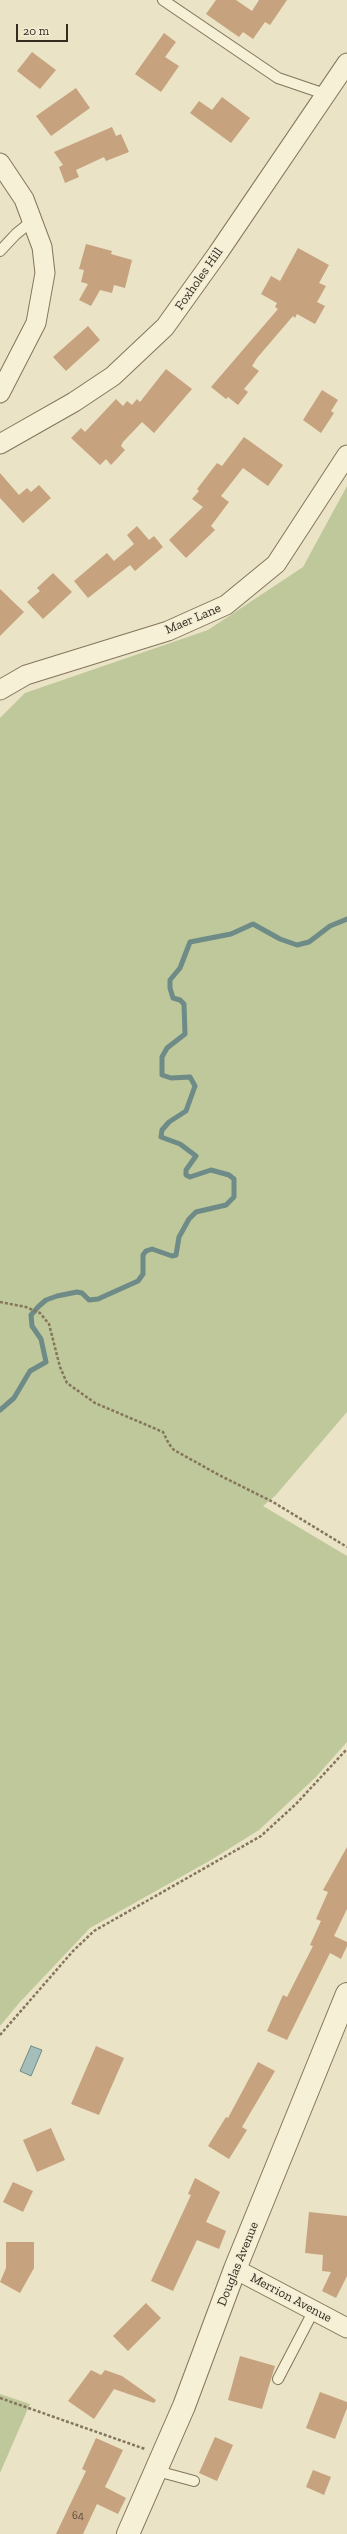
<!DOCTYPE html>
<style>
body{margin:0}
#map{position:relative;width:347px;height:2534px;overflow:hidden;background:#eae3c5;font-family:"Zilla Slab",serif}
canvas{display:block}
.scale{position:absolute;left:16px;top:24px;width:52px;height:18px;box-sizing:border-box;border:2px solid #352c1f;border-top:0;padding-left:5px;font-size:12px;line-height:14px;white-space:nowrap;color:#352c1f;-webkit-text-stroke:3px #f2ecd4;paint-order:stroke}
</style>
<div id="map">
<canvas width="347" height="2534"></canvas>
<div class="scale">20 m</div>
</div>
<script>
const c = document.querySelector('canvas').getContext('2d');
c.lineJoin = 'round';
function fillPath(path, color) { c.fillStyle = color; c.fill(path, 'evenodd'); }
const toPath = rows => new Path2D(rows.map(r => 'M' + r).join(''));
function trace(path, color, width, dash) { c.strokeStyle = color; c.lineWidth = width; c.lineCap = dash ? 'butt' : 'round'; c.setLineDash(dash || []); c.stroke(path); }
function write(font, color, halo, rows, align = 'center') {
  c.font = font + ' "Zilla Slab",serif'; c.lineWidth = 3; c.setLineDash([]); c.textBaseline = 'middle'; c.strokeStyle = halo; c.fillStyle = color; for (const [text, x, y, turn = 0] of rows) {
    c.save(); c.translate(x, y); c.rotate((+turn || 0) * Math.PI / 180); c.textAlign = isNaN(turn) ? turn : align; if (halo) c.strokeText(text, 0, 0); c.fillText(text, 0, 0); c.restore();
  }
}
fillPath(toPath([
 [347,486,347,1412,275,1496,263,1506,347,1556,347,1742,315,1778,259,1830,211,1860,90,1928,20,2002,0,2026,0,718,25,693,208,630,303,567],
 [0,2394,30,2404,0,2473]
]), '#bec89a');
const water = toPath([
 [31,2046,42,2050,31,2076,20,2071,31,2046]
]);
fillPath(water, '#a6beb9');
trace(water, '#6e8b87', 1);
trace(toPath([
 [0,1410,14,1398,30,1371,46,1362,41,1339,32,1326,31,1315,39,1306,46,1300,57,1296,77,1292,82,1293,89,1300,98,1299,138,1281,143,1274,143,1255,146,1251,152,1249,172,1256,176,1255,179,1237,189,1219,196,1212,226,1205,234,1197,234,1179,229,1175,211,1170,190,1177,186,1175,186,1170,196,1156,180,1144,161,1137,162,1130,169,1122,186,1111,195,1086,190,1077,171,1078,162,1075,162,1057,167,1048,185,1034,184,1004,180,1000,173,998,170,988,170,980,180,968,190,942,231,934,253,924,280,939,297,945,309,942,330,926,347,919]
]), '#6e8b87', 5);
fillPath(toPath([
 [216,0,236,0,252,11,259,0,287,0,270,25,265,22,253,39,243,32,239,37,206,14],
 [164,33,176,42,165,57,179,66,161,92,135,74],
 [32,52,56,70,40,89,17,71],
 [76,88,90,108,51,136,36,116],
 [222,97,250,118,231,143,190,113,199,101,212,110],
 [112,127,116,136,121,134,129,152,106,161,104,157,76,170,79,177,65,183,59,167,63,165,54,152],
 [86,244,112,251,111,254,132,260,125,288,114,285,112,293,100,290,91,306,79,300,88,284,81,282,84,270,79,269],
 [298,248,329,265,319,283,326,286,317,302,325,306,315,324,297,314,295,318,293,316,257,358,252,366,259,371,244,389,248,392,238,405,228,397,226,399,211,387,278,309,275,307,277,303,261,294,271,276,280,281],
 [88,326,100,340,66,371,53,357],
 [166,369,192,389,154,433,142,422,123,442,121,446,125,450,111,465,106,459,100,465,71,438,81,428,85,432,116,399,123,406,127,401,132,405,137,399,140,402],
 [322,390,338,400,331,411,334,413,321,433,303,420],
 [244,437,283,465,268,486,243,468,221,496,229,502,211,526,215,530,186,558,169,540,203,507,192,499,199,491,197,489,217,463,222,466],
 [0,473,19,495,27,488,31,492,39,485,51,498,23,523,0,498],
 [137,526,149,540,154,536,163,547,135,571,130,565,88,598,74,581,107,553,114,561,134,544,127,535],
 [53,573,72,592,43,619,27,602,40,591,37,588],
 [0,589,24,612,0,636],
 [347,1847,347,1909,334,1936,347,1942,347,1946,341,1959,330,1953,287,2040,267,2031,283,1995,287,1997,313,1946,310,1945,321,1921,316,1919,328,1892,323,1890],
 [96,2046,124,2058,99,2115,71,2104],
 [258,2062,275,2071,242,2127,247,2130,229,2159,208,2146,226,2117,228,2118],
 [51,2128,65,2160,37,2172,23,2140],
 [195,2178,220,2192,206,2222,226,2231,219,2249,197,2240,173,2291,151,2281,191,2195,188,2194],
 [13,2182,33,2191,23,2212,3,2202],
 [309,2212,347,2216,347,2276,336,2298,322,2291,331,2272,322,2271,323,2255,305,2253],
 [6,2242,34,2242,34,2268,20,2293,0,2282,6,2268],
 [146,2303,161,2318,128,2351,113,2336],
 [240,2356,275,2366,262,2409,228,2400],
 [91,2370,101,2375,105,2370,122,2376,156,2400,154,2403,114,2389,94,2419,68,2401],
 [320,2392,347,2402,347,2408,335,2439,306,2428],
 [215,2437,233,2445,217,2481,199,2473],
 [96,2438,123,2450,105,2487,126,2498,118,2514,97,2504,83,2534,56,2534,86,2471,82,2469],
 [313,2470,331,2477,324,2495,306,2487]
]), '#c6a27e');
const service = toPath([
 [163,0,278,78,325,94],
 [0,251,16,234,32,221],
 [278,2379,314,2310],
 [157,2471,194,2481]
]);
const minor = toPath([
 [0,163,24,199,42,247,45,273,36,323,0,393],
 [0,444,74,402,113,376,165,327,218,253,347,63],
 [0,690,26,675,168,631,226,605,276,564,347,455],
 [235,2269,347,2328]
]);
const tertiary = toPath([
 [128,2534,184,2406,235,2269,347,1994]
]);
trace(service, '#84755c', 12);
trace(minor, '#84755c', 21);
trace(tertiary, '#84755c', 24);
trace(toPath([
 [0,1302,26,1307,40,1313,49,1324,60,1367,67,1383,95,1403,163,1432,169,1444,174,1450,219,1475,273,1502,347,1547],
 [0,2035,73,1951,94,1931,261,1836,296,1804,347,1749],
 [0,2398,145,2449]
]), '#84755c', 2.5, [3, 2]);
trace(service, '#f6f0d7', 10);
trace(minor, '#f6f0d7', 19);
trace(tertiary, '#f6f0d7', 22);
write('11px', '#594a37', null, [
 ["64",78,2516]
]);
write('13px', '#352c1f', '#f2ecd4', [
 ["Foxholes Hill",199,279,-55],
 ["Maer Lane",193,619,-23],
 ["Douglas Avenue",238,2264,-68],
 ["Merrion Avenue",291,2298,28]
]);
</script>
